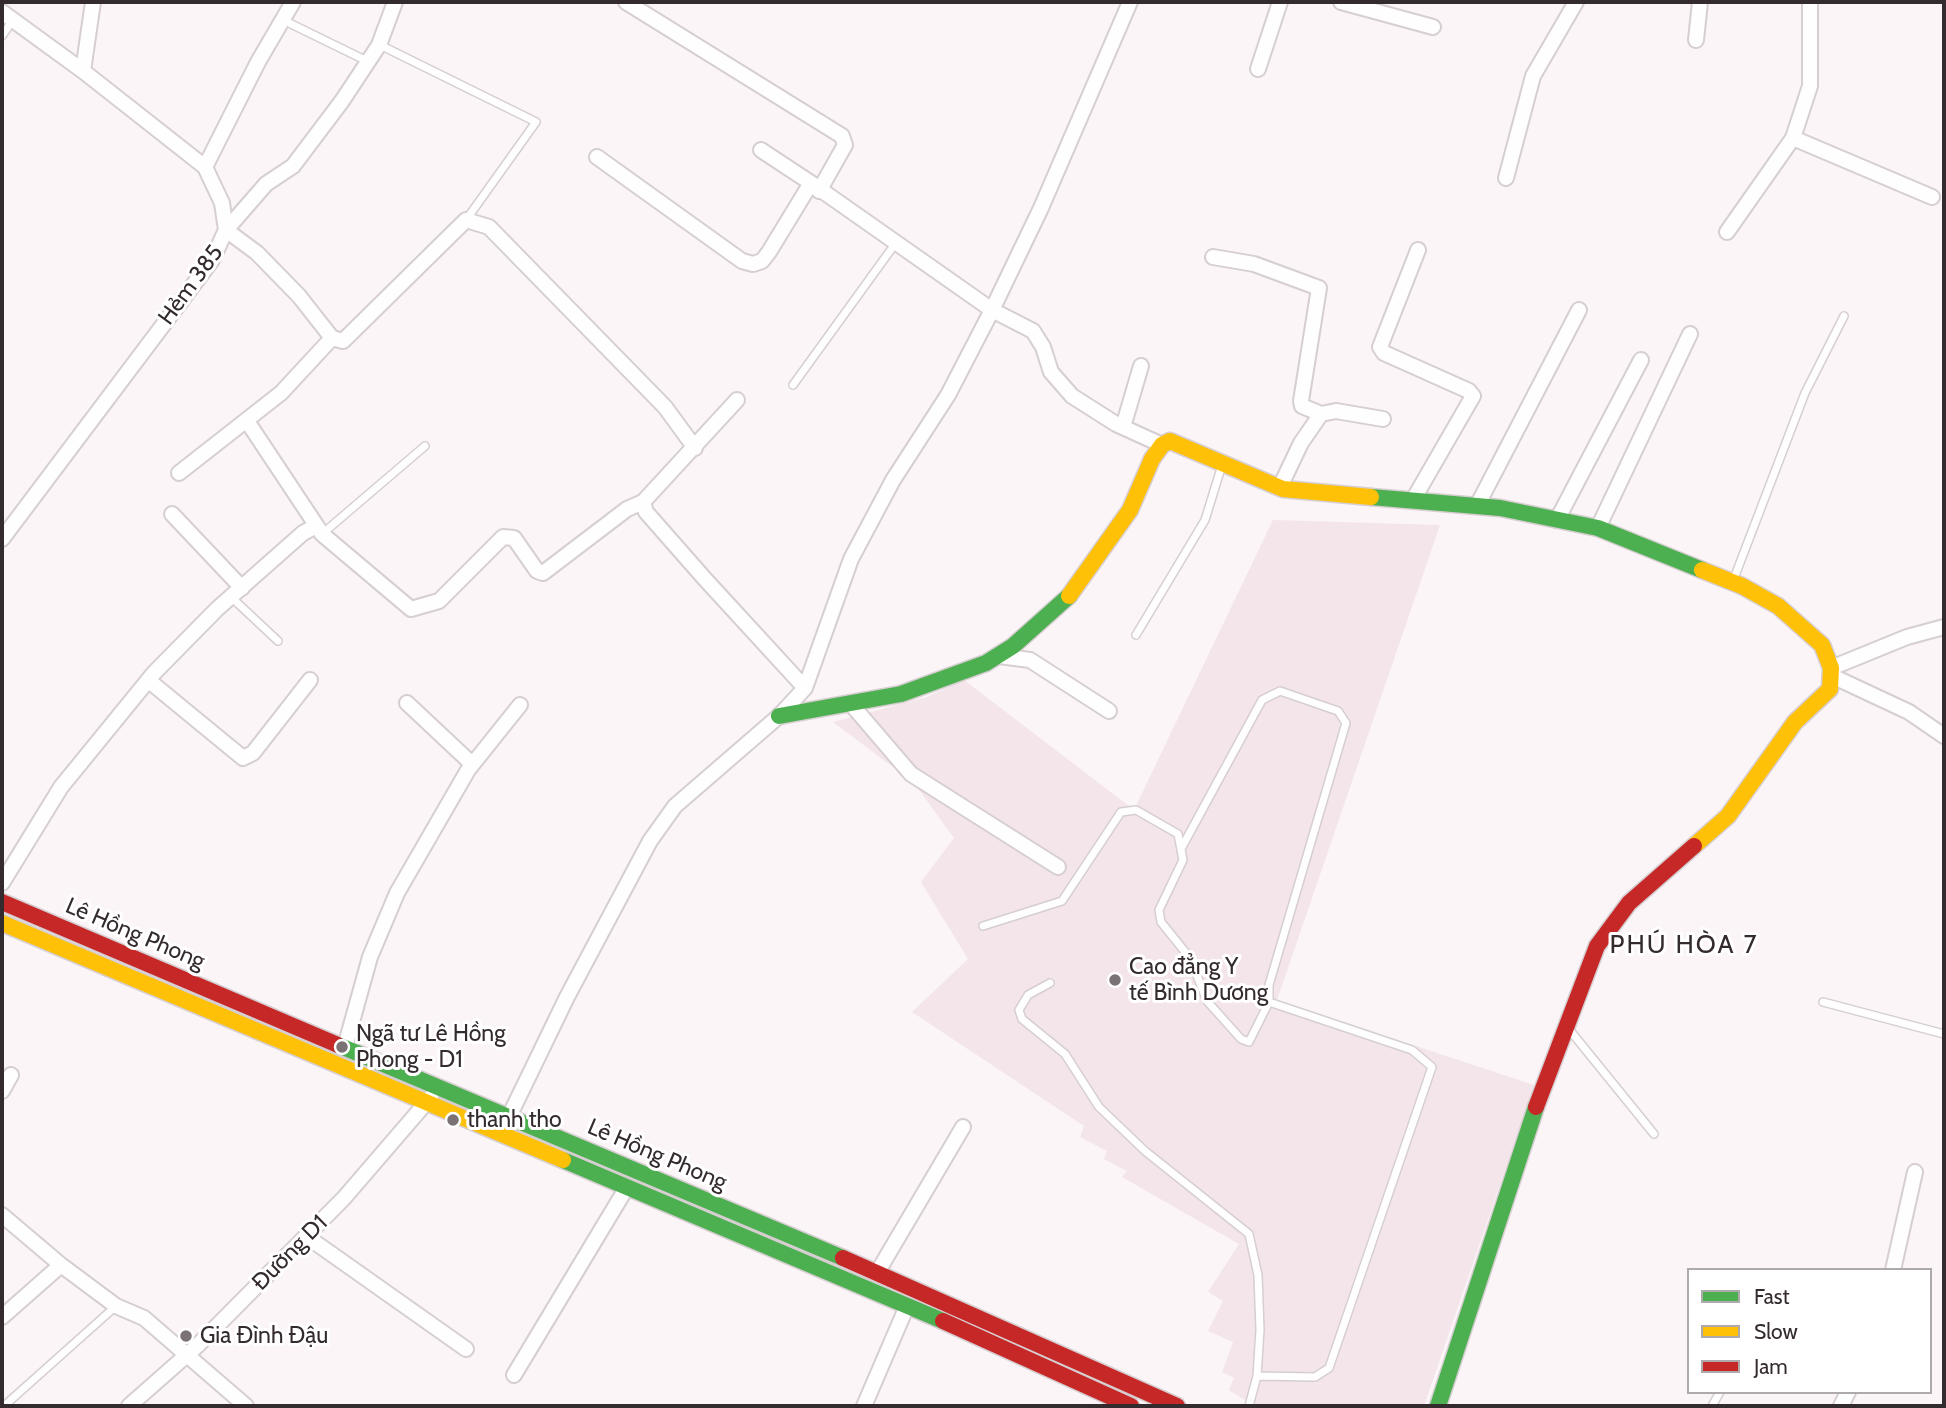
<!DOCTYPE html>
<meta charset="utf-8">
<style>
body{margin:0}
#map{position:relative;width:1946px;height:1408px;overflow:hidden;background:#fbf5f7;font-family:Cabin,sans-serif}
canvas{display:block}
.frame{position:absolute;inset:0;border:4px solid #342b2f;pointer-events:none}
.legend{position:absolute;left:1687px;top:1268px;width:245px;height:126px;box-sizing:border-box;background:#fff;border:2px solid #aeaaac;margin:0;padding:9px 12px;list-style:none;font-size:21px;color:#342b2f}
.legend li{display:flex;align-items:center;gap:14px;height:35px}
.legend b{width:35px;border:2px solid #aeaaac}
</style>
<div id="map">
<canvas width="1946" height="1408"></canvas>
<div class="frame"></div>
<ul class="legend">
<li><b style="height:9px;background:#4caf50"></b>Fast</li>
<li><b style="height:9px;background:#ffc107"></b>Slow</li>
<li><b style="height:9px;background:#c62828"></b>Jam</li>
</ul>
</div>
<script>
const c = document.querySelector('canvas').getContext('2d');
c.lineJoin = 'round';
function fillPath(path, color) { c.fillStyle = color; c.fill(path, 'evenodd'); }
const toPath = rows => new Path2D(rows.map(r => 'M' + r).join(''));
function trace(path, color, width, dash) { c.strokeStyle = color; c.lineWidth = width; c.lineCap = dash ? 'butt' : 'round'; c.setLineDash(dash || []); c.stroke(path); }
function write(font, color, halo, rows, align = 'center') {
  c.font = font + ' Cabin,sans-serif'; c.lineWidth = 6; c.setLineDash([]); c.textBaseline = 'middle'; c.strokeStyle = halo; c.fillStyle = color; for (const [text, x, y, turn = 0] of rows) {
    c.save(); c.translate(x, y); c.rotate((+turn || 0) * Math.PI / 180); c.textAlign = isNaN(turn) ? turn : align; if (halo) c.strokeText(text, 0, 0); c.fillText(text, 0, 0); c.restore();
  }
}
fillPath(toPath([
 [1273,520,1440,525,1277,1000,1534,1085,1424,1406,1255,1406,1229,1390,1234,1378,1222,1372,1233,1342,1208,1331,1223,1301,1208,1292,1239,1244,1122,1177,1127,1171,1104,1159,1107,1151,1080,1137,1084,1126,912,1012,968,959,921,882,954,838,914,783,833,722,927,697,964,680,1134,810]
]), '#f3e5ea');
const lane = toPath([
 [283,20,369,62],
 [2,36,13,20],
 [380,45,536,122,466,220],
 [793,385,895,244],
 [322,534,425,446],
 [1733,581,1805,393,1844,316],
 [231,597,278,641],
 [1136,635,1205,520,1222,465],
 [1182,847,1262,700,1280,691,1338,711,1346,723,1269,985,1269,1002,1412,1050,1432,1067,1329,1368,1315,1377,1257,1376],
 [983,926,1062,901,1121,812,1136,810,1178,834,1183,860,1159,910,1161,922,1190,958,1207,1001,1241,1039,1249,1042,1269,1002],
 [1050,983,1028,995,1019,1010,1022,1019,1065,1054,1099,1107,1145,1151,1249,1234,1258,1275,1260,1330,1257,1376,1249,1406],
 [1823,1002,1944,1034],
 [1568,1028,1654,1134],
 [4,1406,116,1306],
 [1712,1406,1720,1392]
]);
const street = toPath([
 [395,2,379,45,342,101,293,166,266,184,226,230,257,253,299,296,332,338,343,341,466,220,489,227,665,407,695,448],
 [626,2,842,136,845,145,819,191],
 [1341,2,1433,27],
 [2,12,83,71],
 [1696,40,1700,2],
 [1258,69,1280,2],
 [1793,138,1932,197],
 [761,150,811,183],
 [597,157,742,261,753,264,762,261,769,252,811,183,992,310,1033,331,1043,347,1051,372,1072,396,1116,424,1162,445],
 [205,167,258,62,293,2],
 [1506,178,1533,76,1576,2],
 [1727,232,1793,138,1810,86,1810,2],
 [1213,257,1254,264,1319,288,1301,401,1302,406,1321,414],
 [737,400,643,502,646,512,704,578,805,688],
 [247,421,322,534,411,609,439,601,503,537,514,538,537,571,543,573,627,509,643,502],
 [1123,427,1141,366],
 [179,473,281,393,332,338],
 [1280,487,1301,443,1321,414,1336,411,1383,419],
 [1413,500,1473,396,1469,391,1384,353,1380,347,1418,250],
 [1477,506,1579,310],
 [172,514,242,588],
 [1557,520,1641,360],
 [1598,528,1690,334],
 [2,539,212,260,226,230,222,203,205,167,83,71,93,2],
 [999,656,1030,660,1109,711],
 [1831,668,1907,637,1944,627],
 [1832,676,1909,712,1944,736],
 [148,680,243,758,253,753,310,680],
 [407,703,472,764],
 [851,704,911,774,1058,867],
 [2,883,61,787,154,673,217,609,303,533,316,526],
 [345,1047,370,957,397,893,468,770,520,705],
 [2,1091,11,1075],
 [506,1123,567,997,650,841,675,806,779,716,805,688,851,559,893,480,948,395,992,310,1041,208,1130,2],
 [2,1215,61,1265],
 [306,1236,466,1349],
 [1893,1270,1915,1172],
 [877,1273,963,1127],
 [2,1317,61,1265,116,1306,144,1318,246,1406],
 [514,1375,627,1187],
 [129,1406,198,1345,344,1198,431,1097],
 [864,1406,907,1306],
 [1841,1406,1848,1392]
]);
const fast = toPath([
 [1371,497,1500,508,1598,528,1702,570],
 [779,716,901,694,986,663,1013,646,1069,596],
 [338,1045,843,1258],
 [563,1160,943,1321],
 [1438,1406,1536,1107]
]);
const slow = toPath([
 [1069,596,1130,510,1152,459,1162,445,1170,441,1283,489,1371,497],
 [1694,846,1728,816,1795,722,1830,689,1831,668,1822,645,1778,606,1742,586,1702,570],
 [2,923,563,1160]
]);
const jam = toPath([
 [2,902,338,1045],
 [1536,1107,1597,946,1629,903,1694,846],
 [843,1258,1177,1406],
 [943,1321,1131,1406]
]);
trace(lane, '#d6ced1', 10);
trace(street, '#d6ced1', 18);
trace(fast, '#d6ced1', 19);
trace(slow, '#d6ced1', 19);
trace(jam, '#d6ced1', 19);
trace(lane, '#fefefe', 7);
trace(street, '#fefefe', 14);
trace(fast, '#4caf50', 16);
trace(slow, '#ffc107', 16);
trace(jam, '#c62828', 16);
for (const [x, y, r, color] of [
 [1115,980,7,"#7a7275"],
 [342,1047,7,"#7a7275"],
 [453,1120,7,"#7a7275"],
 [186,1336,7,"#7a7275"]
]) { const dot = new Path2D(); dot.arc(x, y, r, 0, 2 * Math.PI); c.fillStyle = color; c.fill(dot); trace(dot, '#fff', 2.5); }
write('23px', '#342b2f', '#fff', [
 ["Hẻm 385",191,285,-54],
 ["Lê Hồng Phong",135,934,23],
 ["Lê Hồng Phong",657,1155,23],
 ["Đường D1",290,1253,-45]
]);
write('23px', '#342b2f', '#fff', [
 ["Cao đẳng Y",1129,967],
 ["tế Bình Dương",1129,993],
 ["Ngã tư Lê Hồng",356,1034],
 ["Phong - D1",356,1060],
 ["thanh tho",467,1120],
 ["Gia Đình Đậu",200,1336]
], 'left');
c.letterSpacing = '2px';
write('26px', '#342b2f', '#fff', [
 ["PHÚ HÒA 7",1684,945]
]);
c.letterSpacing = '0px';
</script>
